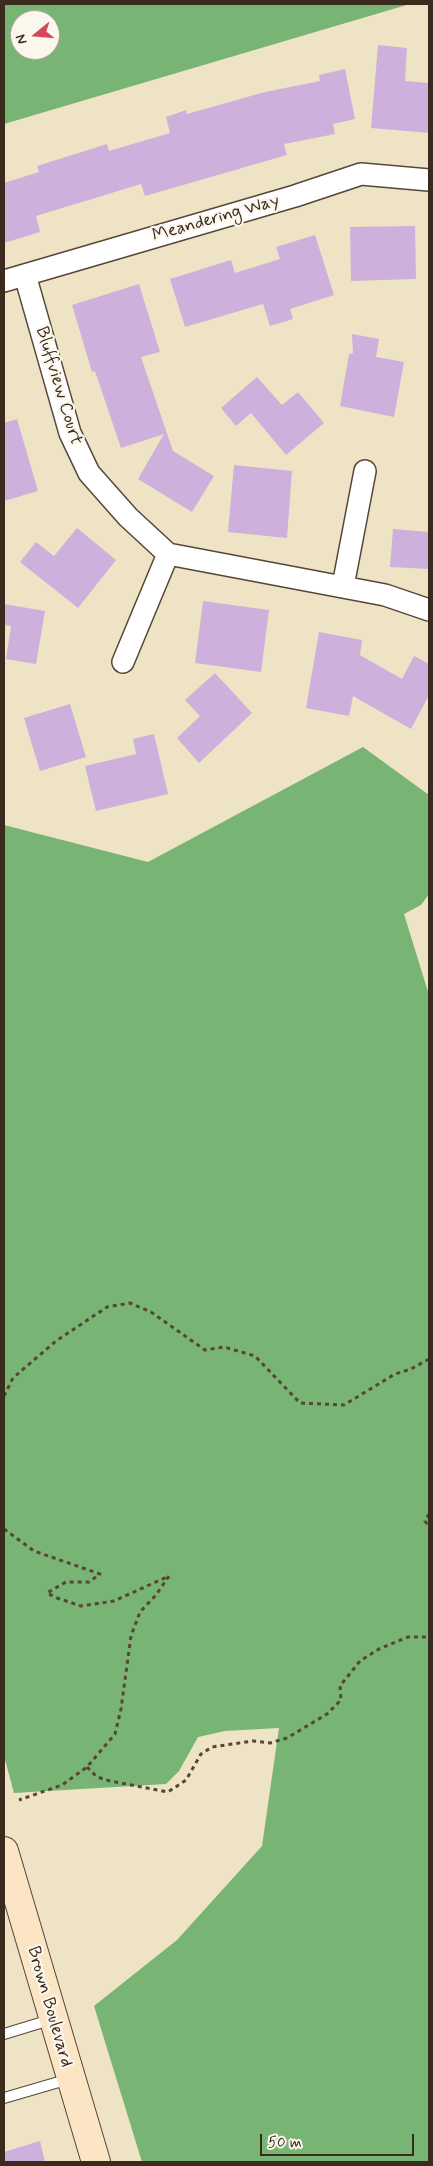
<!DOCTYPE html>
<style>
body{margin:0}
#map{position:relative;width:433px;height:2166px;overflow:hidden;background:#efe3c5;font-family:Mynerve,sans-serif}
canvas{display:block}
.frame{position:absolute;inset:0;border:5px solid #3b2a1e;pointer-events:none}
.north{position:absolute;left:10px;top:10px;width:50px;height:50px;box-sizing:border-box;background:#fbf7ec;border:1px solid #aea59a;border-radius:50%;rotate:253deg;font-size:14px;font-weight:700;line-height:20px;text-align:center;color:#3b2a1e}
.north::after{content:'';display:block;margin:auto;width:18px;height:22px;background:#d1495b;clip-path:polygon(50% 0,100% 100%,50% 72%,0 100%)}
.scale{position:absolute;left:260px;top:2134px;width:154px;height:22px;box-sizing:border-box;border:2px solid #3b2a1e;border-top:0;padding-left:6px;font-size:15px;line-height:18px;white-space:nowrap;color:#3b2a1e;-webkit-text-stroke:4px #fbf7ec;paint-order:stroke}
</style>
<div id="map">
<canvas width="433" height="2166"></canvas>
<div class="frame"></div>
<div class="north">N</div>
<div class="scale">50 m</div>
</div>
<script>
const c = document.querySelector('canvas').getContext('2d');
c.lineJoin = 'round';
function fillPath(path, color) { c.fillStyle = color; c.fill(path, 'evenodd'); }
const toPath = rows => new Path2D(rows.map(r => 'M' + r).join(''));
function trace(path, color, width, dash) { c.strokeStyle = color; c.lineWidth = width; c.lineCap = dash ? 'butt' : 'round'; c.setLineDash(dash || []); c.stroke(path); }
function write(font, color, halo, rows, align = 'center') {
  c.font = font + ' Mynerve,sans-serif'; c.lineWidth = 4.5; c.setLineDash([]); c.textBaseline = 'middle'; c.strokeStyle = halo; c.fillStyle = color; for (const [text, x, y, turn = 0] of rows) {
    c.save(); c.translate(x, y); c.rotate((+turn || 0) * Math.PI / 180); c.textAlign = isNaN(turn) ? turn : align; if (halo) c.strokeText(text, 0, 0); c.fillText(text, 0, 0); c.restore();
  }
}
fillPath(toPath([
 [4,4,410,4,4,124],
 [20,20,50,20,50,50,20,50],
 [363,747,429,795,429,894,421,905,404,914,429,995,429,2162,142,2162,94,2006,177,1940,262,1846,279,1728,225,1731,198,1737,179,1771,166,1784,14,1793,4,1756,4,825,148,862]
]), '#78b473');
fillPath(toPath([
 [378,45,407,48,405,81,429,83,429,133,371,128],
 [345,69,355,119,333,124,335,134,284,144,287,155,145,196,141,184,36,216,40,232,4,243,4,183,39,172,37,166,107,144,109,151,170,133,166,117,186,110,187,114,265,92,320,81,319,75],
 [415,226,416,279,351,281,350,227],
 [315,235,334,295,290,309,293,319,270,326,263,304,185,327,170,279,231,260,235,273,280,259,276,247],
 [139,284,160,352,141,357,173,451,214,476,192,512,138,479,164,434,121,448,95,371,92,372,72,305],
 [352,334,379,339,376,357,404,362,394,417,340,406,349,354,353,353],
 [257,377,282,405,298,392,324,423,286,455,251,413,236,426,221,408],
 [17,419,38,491,4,501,4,423],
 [234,465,292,471,287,538,228,532],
 [77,528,116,560,78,608,20,562,36,542,54,556],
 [393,529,429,532,429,569,390,567],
 [203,601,269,610,261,672,195,663],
 [4,604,45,611,36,664,6,659,11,626,4,625],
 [319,632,362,640,360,655,402,679,414,656,429,664,429,695,411,729,353,696,349,716,306,708],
 [215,673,252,713,199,763,177,738,200,716,185,700],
 [70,704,86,757,40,771,24,718],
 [154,734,168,794,96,811,85,766,136,754,133,739],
 [40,2141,45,2162,4,2162,4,2152]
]), '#cdb0db');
const lane = toPath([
 [4,2034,53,2019],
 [4,2098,69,2079]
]);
const street = toPath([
 [25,275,70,433,89,473,128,517,168,554,385,595,429,610],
 [4,281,295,196,361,174,429,180],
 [343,586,365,471],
 [123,662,168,554]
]);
const secondary = toPath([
 [4,1851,96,2162]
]);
trace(lane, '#564637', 12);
trace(street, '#564637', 24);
trace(secondary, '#564637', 30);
trace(toPath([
 [4,1396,13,1378,56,1341,107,1307,130,1303,151,1312,205,1350,224,1347,255,1356,300,1403,344,1405,395,1374,411,1369,429,1359],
 [429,1514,425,1521,429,1527],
 [4,1529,34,1551,100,1574,89,1582,66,1582,47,1593,57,1598,81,1606,114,1601,169,1576,156,1595,140,1612,131,1636,121,1709,115,1734,87,1767,62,1785,19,1800],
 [87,1767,97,1777,110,1781,168,1792,186,1780,201,1754,212,1747,253,1741,270,1743,287,1738,327,1714,341,1700,340,1686,360,1661,379,1649,408,1637,429,1637]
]), '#564637', 3, [4, 4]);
trace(lane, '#fff', 10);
trace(street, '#fff', 21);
trace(secondary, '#fce5c4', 28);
write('18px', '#3b2a1e', '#fbf7ec', [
 ["Meandering Way",216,219,-16],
 ["Bluffview Court",58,386,73],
 ["Brown Boulevard",49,2007,74]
]);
</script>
